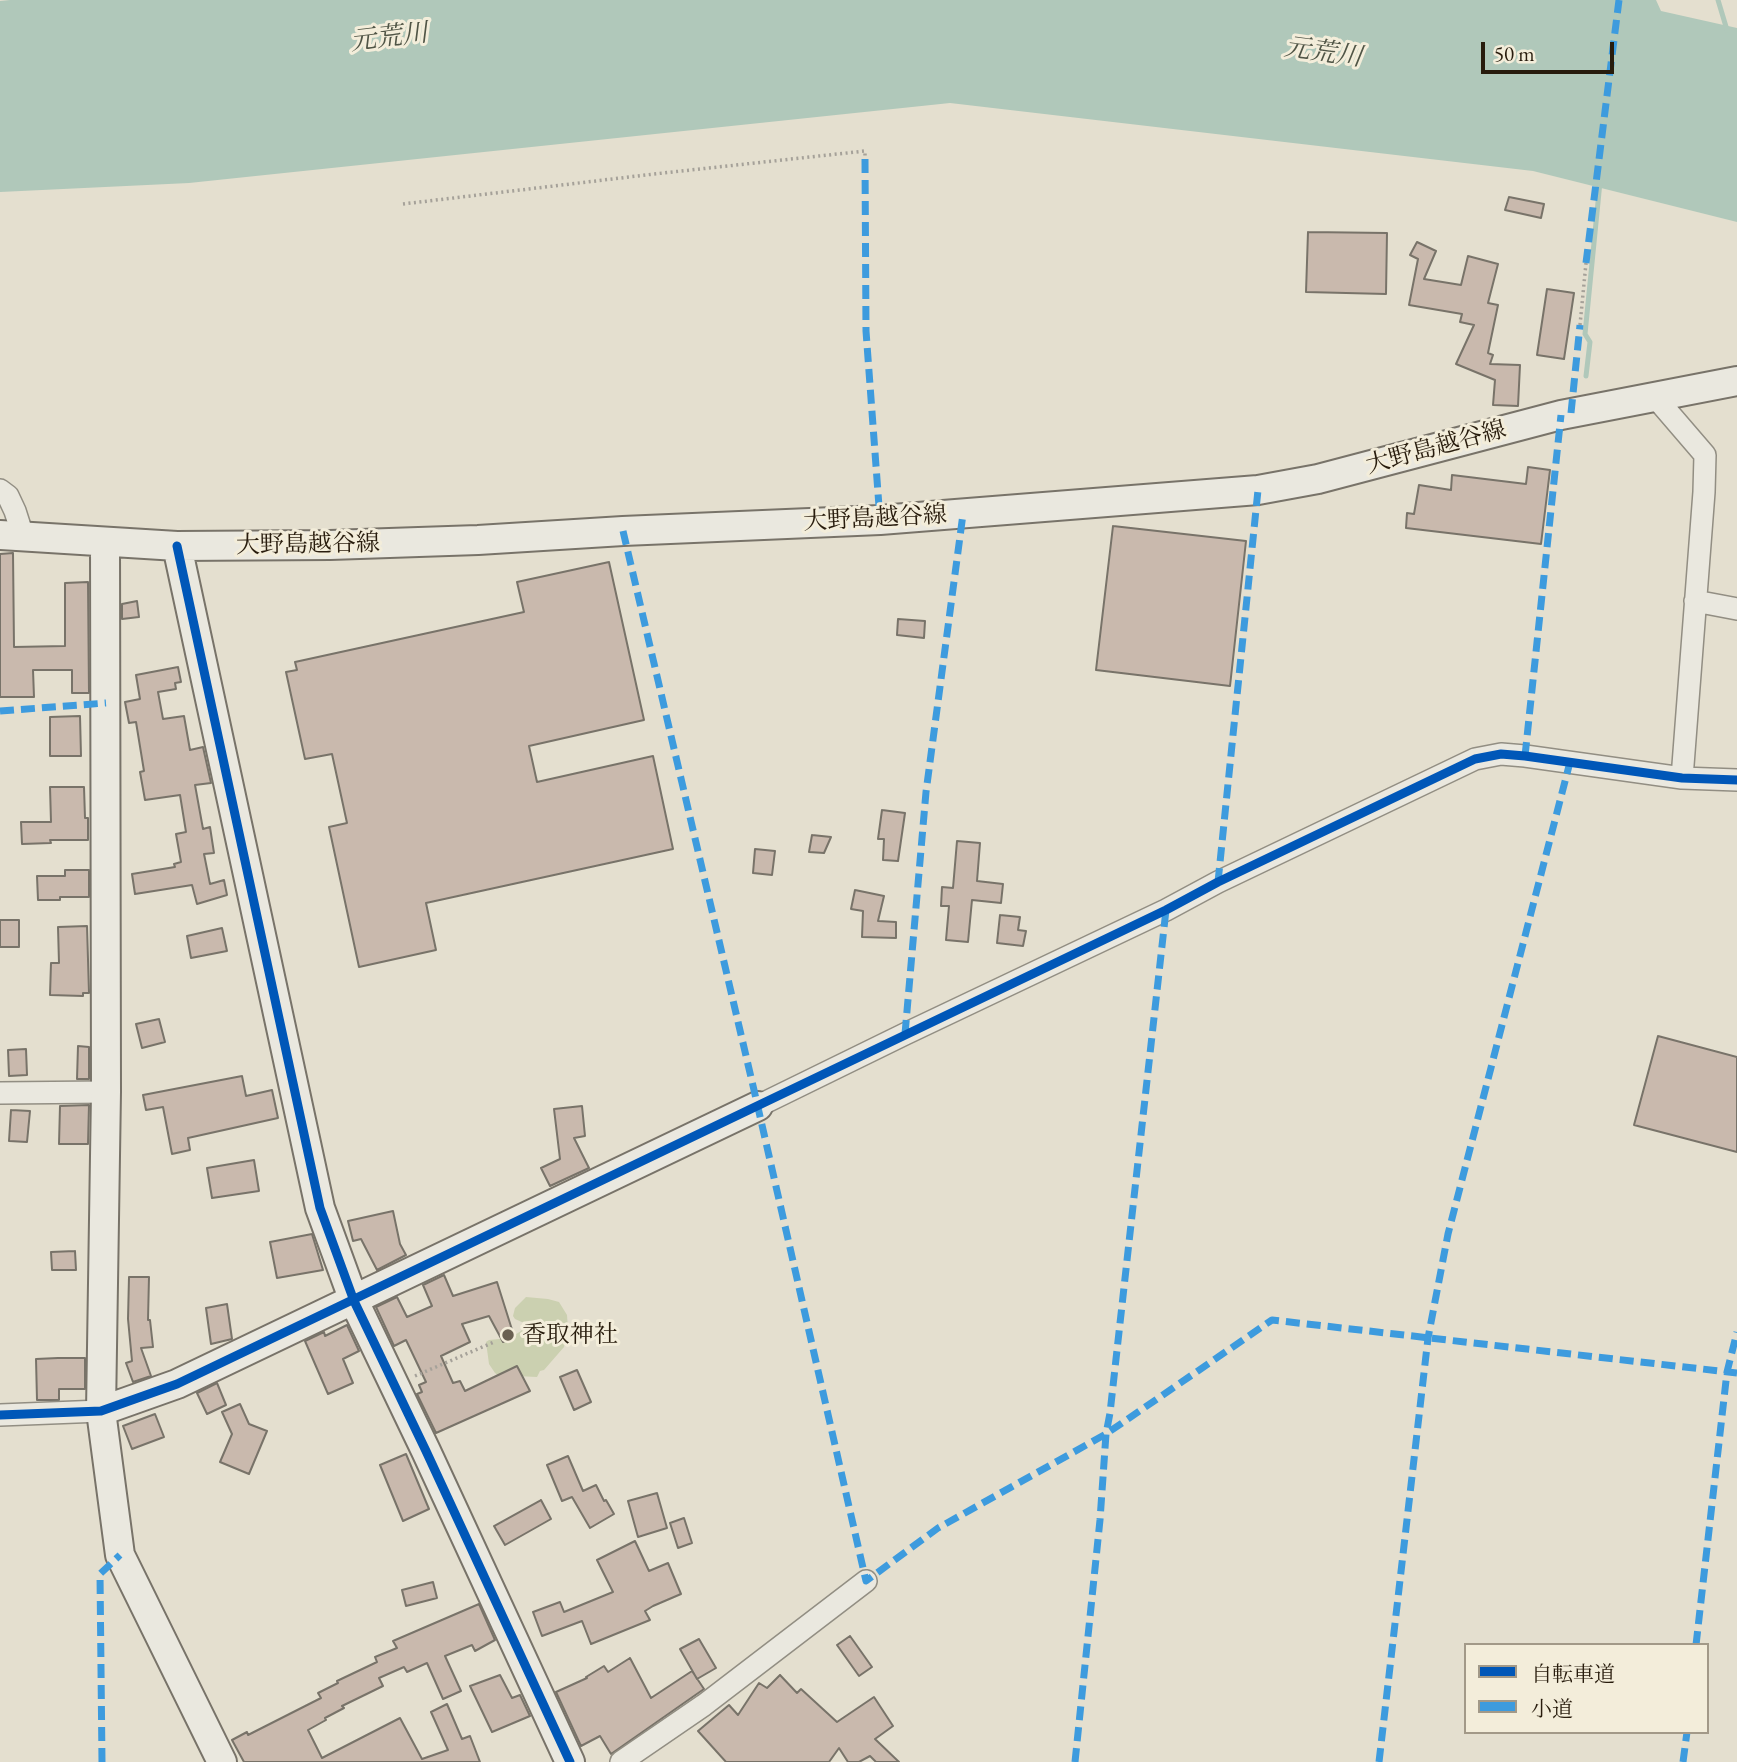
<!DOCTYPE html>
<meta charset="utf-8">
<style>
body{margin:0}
#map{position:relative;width:1737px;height:1762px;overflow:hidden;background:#e4dfcf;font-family:"EB Garamond","Noto Serif JP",serif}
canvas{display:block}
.legend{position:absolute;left:1464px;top:1643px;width:245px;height:91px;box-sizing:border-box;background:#f3edda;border:2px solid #a29988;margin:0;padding:9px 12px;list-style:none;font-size:21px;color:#281c0d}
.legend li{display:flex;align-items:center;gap:14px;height:35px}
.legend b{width:35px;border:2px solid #a29988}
.scale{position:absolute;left:1481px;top:42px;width:133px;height:32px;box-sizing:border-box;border:4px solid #281c0d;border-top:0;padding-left:9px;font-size:21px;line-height:24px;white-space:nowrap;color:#281c0d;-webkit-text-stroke:5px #f3edda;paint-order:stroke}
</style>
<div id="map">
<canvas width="1737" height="1762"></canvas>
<ul class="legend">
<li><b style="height:9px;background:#0057b8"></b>自転車道</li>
<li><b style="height:9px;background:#3d9bde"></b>小道</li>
</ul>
<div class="scale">50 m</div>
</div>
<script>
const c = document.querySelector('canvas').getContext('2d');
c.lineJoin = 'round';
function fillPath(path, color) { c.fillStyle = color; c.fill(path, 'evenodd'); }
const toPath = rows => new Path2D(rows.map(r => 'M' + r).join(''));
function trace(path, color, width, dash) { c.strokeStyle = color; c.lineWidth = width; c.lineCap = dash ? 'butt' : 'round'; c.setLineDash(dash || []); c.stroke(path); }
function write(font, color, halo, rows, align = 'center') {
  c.font = font + ' "EB Garamond","Noto Serif JP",serif'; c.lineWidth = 6; c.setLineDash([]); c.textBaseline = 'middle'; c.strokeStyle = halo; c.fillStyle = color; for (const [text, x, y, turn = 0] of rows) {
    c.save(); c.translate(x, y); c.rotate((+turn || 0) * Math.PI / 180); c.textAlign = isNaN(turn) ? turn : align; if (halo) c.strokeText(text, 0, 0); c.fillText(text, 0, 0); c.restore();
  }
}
fillPath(toPath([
 [526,1297,548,1299,559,1302,567,1315,568,1329,564,1347,544,1370,540,1371,537,1377,516,1376,502,1378,495,1373,489,1364,486,1342,489,1340,510,1338,521,1331,524,1323,515,1319,513,1316,515,1308]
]), '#cbd0b0');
fillPath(toPath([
 [10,0,1656,0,1661,11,1737,28,1737,222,1533,171,950,103,189,183,0,192,0,1]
]), '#b0c8ba');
trace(toPath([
 [1718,0,1727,30],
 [1586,376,1590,342,1585,334,1600,182]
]), '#b0c8ba', 5);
const building = toPath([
 [1509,197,1544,204,1541,218,1505,210,1509,197],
 [1308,232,1387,233,1386,294,1306,292,1308,232],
 [1417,242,1436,251,1424,279,1461,285,1468,256,1498,264,1488,303,1498,305,1488,353,1493,355,1490,364,1520,365,1518,406,1493,405,1495,380,1456,364,1474,325,1460,322,1462,314,1409,305,1418,259,1410,255,1417,242],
 [1547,289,1574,293,1564,359,1537,355,1547,289],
 [1528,467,1550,470,1541,544,1406,528,1407,513,1414,514,1419,485,1451,490,1452,475,1526,484,1528,467],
 [1113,526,1246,541,1230,686,1096,670,1113,526],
 [13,553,14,647,65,646,65,583,88,582,89,693,72,693,72,670,33,670,34,697,0,697,0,554,13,553],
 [609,562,644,720,529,746,537,782,653,756,673,849,426,903,436,950,359,967,329,827,347,823,332,754,305,759,286,672,297,670,295,662,524,612,517,582,609,562],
 [137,601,139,617,122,619,122,604,137,601],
 [898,619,925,621,924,638,897,635,898,619],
 [178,667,181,682,175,683,176,689,158,692,163,719,184,716,190,750,203,747,211,783,195,785,203,829,210,827,214,853,204,854,210,884,224,880,227,895,197,904,192,885,135,894,132,874,175,867,174,864,181,862,176,834,186,832,180,795,145,800,140,772,144,771,136,722,129,723,125,702,140,699,136,675,178,667],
 [80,716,81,756,50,756,50,717,80,716],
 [50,787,84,787,85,818,88,818,88,840,50,840,51,843,22,844,21,822,51,822,50,787],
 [882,810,905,813,898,861,883,860,884,839,878,839,882,810],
 [812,835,831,837,824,853,809,852,812,835],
 [957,841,980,843,977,881,1003,884,1001,903,972,900,968,942,946,940,949,906,941,906,942,887,953,888,957,841],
 [755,849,775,851,772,875,753,873,755,849],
 [65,870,89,870,89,897,60,897,60,900,38,900,37,876,65,876,65,870],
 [855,890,884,896,878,921,896,922,896,938,862,937,863,911,851,909,855,890],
 [1000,915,1020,917,1018,930,1026,931,1023,946,997,943,1000,915],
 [0,920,19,920,19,947,0,947,0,920],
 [87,926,89,993,83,993,83,996,50,995,51,963,59,963,58,927,87,926],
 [222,928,227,951,191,958,187,936,222,928],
 [159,1019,165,1042,142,1048,136,1024,159,1019],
 [1658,1036,1737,1057,1737,1152,1634,1125,1658,1036],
 [78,1046,89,1047,89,1079,77,1079,78,1046],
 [26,1049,27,1075,9,1076,8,1050,26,1049],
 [242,1076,246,1096,272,1090,278,1118,188,1138,190,1150,172,1154,163,1107,146,1110,143,1095,242,1076],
 [89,1105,88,1144,59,1144,60,1106,89,1105],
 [582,1106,585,1136,574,1138,589,1168,550,1186,541,1168,560,1159,554,1109,582,1106],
 [11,1110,30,1111,27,1142,9,1141,11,1110],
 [254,1160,259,1191,212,1198,207,1168,254,1160],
 [393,1211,400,1244,406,1255,377,1270,361,1239,353,1241,348,1221,393,1211],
 [312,1234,323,1270,277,1278,270,1242,312,1234],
 [75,1251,76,1270,52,1270,51,1252,75,1251],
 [444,1275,453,1296,497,1282,514,1336,503,1342,489,1316,462,1324,470,1342,441,1356,453,1383,460,1381,465,1391,517,1366,530,1391,436,1433,417,1394,422,1392,419,1385,426,1382,406,1340,394,1346,376,1307,397,1297,407,1317,432,1306,423,1285,444,1275],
 [129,1277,149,1277,148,1320,150,1320,153,1347,141,1348,151,1376,133,1382,126,1363,132,1361,128,1319,129,1277],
 [227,1304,232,1339,211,1344,206,1308,227,1304],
 [347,1325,359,1351,343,1359,353,1383,328,1394,305,1341,324,1332,325,1336,347,1325],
 [58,1358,85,1358,85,1389,59,1389,59,1400,37,1400,36,1359,58,1358],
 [577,1370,591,1402,574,1410,560,1377,577,1370],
 [217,1383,226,1405,207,1414,197,1393,217,1383],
 [240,1404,249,1424,267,1431,249,1474,220,1462,232,1434,222,1412,240,1404],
 [155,1414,164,1437,132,1449,123,1426,155,1414],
 [406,1454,429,1509,403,1521,380,1465,406,1454],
 [568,1456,583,1491,596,1485,604,1501,606,1500,614,1514,590,1528,572,1497,562,1501,547,1465,568,1456],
 [657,1493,667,1528,638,1537,628,1501,657,1493],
 [541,1500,551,1519,505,1545,494,1526,541,1500],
 [684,1518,692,1543,678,1548,670,1523,684,1518],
 [635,1541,649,1571,668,1563,681,1594,653,1606,645,1611,650,1620,591,1644,582,1621,542,1636,533,1612,560,1602,564,1612,613,1592,597,1560,635,1541],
 [433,1582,437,1598,406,1606,402,1590,433,1582],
 [479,1604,495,1640,475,1651,472,1645,445,1656,461,1691,443,1699,427,1663,407,1672,404,1667,379,1678,383,1686,342,1706,344,1708,325,1718,326,1720,308,1730,322,1758,400,1718,422,1759,448,1750,431,1712,447,1704,462,1739,470,1736,480,1762,244,1762,232,1740,247,1732,248,1735,321,1698,318,1693,338,1683,337,1681,377,1662,375,1657,397,1648,393,1641,479,1604],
 [850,1636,872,1667,859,1676,837,1645,850,1636],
 [699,1639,716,1668,697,1679,680,1649,699,1639],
 [630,1658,651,1698,692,1671,704,1689,611,1754,600,1736,581,1746,556,1692,587,1678,586,1677,604,1666,608,1672,630,1658],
 [500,1675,512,1698,520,1695,530,1716,492,1732,470,1686,500,1675],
 [780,1675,797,1693,801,1689,837,1722,874,1697,893,1726,875,1739,899,1762,876,1762,870,1756,859,1762,848,1762,839,1748,829,1762,726,1762,698,1731,729,1705,738,1715,759,1683,767,1688,780,1675]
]);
fillPath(building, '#c9b9ad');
trace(building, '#787369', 2);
const street = toPath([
 [1656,398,1705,455,1704,492,1682,778],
 [0,490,8,496,15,511,23,536],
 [1695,601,1737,609],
 [0,1093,106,1092],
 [758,1106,905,1034,1166,910,1218,882,1475,759,1501,754,1525,756,1682,778,1737,780],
 [0,1415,101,1411],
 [621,1762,704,1705,866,1581]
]);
const secondary = toPath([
 [0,535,177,546,330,545,478,540,623,531,880,520,1258,490,1318,479,1561,415,1737,381],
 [105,542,106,1092,101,1411,120,1555,222,1762],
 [177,546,320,1208,354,1301,426,1451,570,1762],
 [101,1411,177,1384,758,1106]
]);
trace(street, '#928e83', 24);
trace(secondary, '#787369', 32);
trace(toPath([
 [403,204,654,174,865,151,865,159],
 [1580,325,1586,263],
 [415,1376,494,1342]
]), '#a5a199', 3.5, [2, 3.5]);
trace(street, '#eae8df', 21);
trace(secondary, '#eae8df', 28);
trace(toPath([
 [865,159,866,331,880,520],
 [1586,263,1619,0],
 [1571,413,1580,325],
 [623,531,754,1090,866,1581,938,1528,1106,1434,1272,1320,1737,1373],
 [0,711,106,703],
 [1525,756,1561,415],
 [1218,882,1258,490],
 [905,1034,926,792,963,514],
 [1696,1645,1727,1372,1737,1332],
 [102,1762,100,1574,120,1555],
 [1075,1762,1100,1520,1106,1434,1110,1413,1166,910],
 [1379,1762,1428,1338,1448,1234,1570,762],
 [1683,1762,1687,1732]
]), '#3d9bde', 7, [14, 7]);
trace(toPath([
 [177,546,320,1208,354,1301,426,1451,570,1762],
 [0,1415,101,1411,177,1384,1166,910,1218,882,1475,759,1501,754,1525,756,1682,778,1737,780]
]), '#0057b8', 9);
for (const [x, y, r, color] of [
 [508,1335,7,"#6a6051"]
]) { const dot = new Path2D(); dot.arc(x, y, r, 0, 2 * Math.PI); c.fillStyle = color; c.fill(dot); trace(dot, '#f3edda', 2.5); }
write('24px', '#281c0d', '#f3edda', [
 ["大野島越谷線",1436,448,-15],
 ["大野島越谷線",875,519,-3],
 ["大野島越谷線",308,545,-1]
]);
write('24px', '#281c0d', '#f3edda', [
 ["香取神社",522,1335]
], 'left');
write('italic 26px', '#505546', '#f3edda', [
 ["元荒川",389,38,-7],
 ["元荒川",1323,53,8]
]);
</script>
